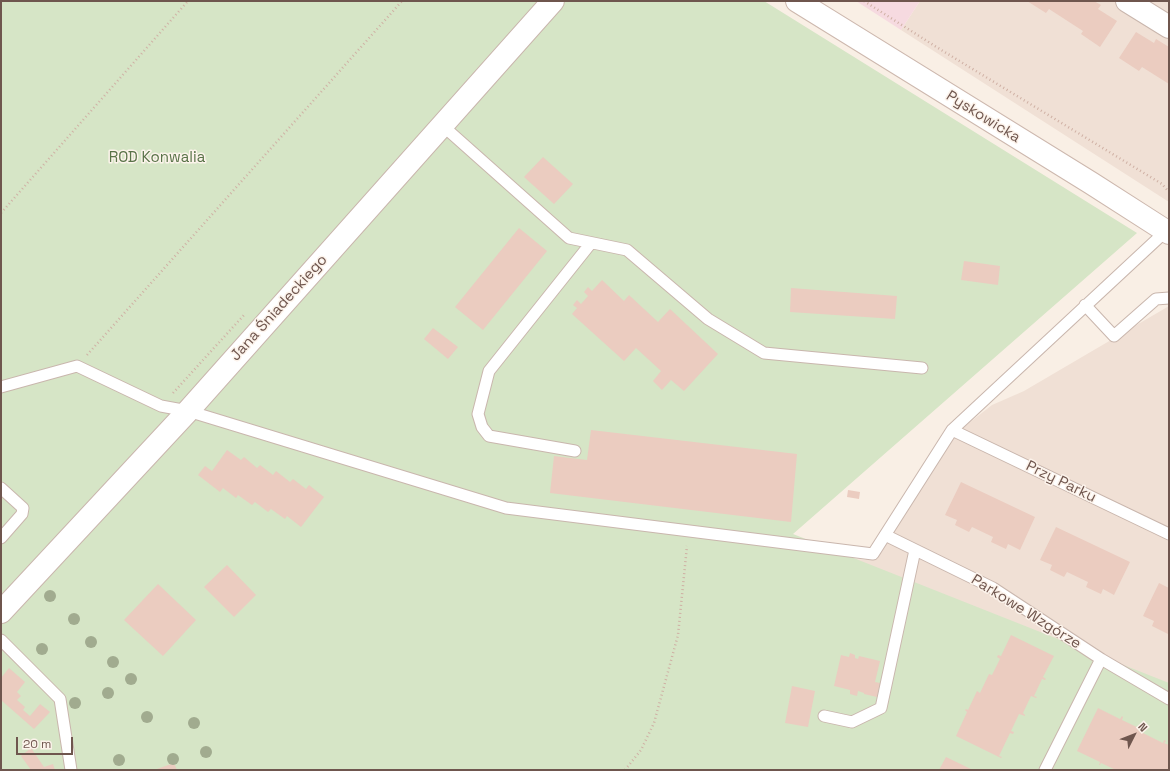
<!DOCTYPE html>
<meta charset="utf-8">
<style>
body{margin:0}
#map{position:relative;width:1170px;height:771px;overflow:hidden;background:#f9efe5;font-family:"Space Grotesk",sans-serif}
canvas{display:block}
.frame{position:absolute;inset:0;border:2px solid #6f564e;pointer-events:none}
.north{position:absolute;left:1114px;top:715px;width:40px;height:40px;-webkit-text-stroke:3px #fcf3eb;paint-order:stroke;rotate:48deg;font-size:11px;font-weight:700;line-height:16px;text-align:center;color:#6f564e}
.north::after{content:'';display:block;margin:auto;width:14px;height:18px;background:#6f564e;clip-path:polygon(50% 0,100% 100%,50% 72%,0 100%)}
.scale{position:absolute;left:16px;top:737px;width:57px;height:18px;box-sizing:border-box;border:2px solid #6f564e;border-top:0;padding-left:5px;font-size:12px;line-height:14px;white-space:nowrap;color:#6f564e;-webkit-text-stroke:3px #fcf3eb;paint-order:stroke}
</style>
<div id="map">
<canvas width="1170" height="771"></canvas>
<div class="frame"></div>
<div class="north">N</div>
<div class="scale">20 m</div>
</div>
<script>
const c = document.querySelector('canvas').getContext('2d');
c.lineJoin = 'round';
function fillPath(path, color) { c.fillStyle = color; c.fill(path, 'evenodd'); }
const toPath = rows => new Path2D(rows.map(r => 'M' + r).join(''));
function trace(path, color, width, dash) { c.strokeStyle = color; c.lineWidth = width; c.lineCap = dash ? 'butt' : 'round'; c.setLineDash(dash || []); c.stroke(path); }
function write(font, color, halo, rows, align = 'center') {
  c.font = font + ' "Space Grotesk",sans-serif'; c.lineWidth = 3; c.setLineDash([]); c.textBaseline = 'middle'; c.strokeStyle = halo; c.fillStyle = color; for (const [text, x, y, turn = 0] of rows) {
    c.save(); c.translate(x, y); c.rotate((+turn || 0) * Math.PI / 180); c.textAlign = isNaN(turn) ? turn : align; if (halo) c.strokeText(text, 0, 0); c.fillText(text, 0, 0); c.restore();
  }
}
fillPath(toPath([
 [920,1,1169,1,1169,202,901,30],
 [1169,306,1169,770,750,770,797,553,866,560,951,437,992,405,1024,391]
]), '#f0e0d5');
fillPath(toPath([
 [856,1,920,1,901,30]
]), '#f6dae0');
fillPath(toPath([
 [1,1,764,1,1137,233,793,534,1169,683,1169,770,1,770]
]), '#d6e5c6');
fillPath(toPath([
 [1027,1,1094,1,1101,5,1098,9,1117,21,1100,47,1081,34,1083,31,1049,9,1046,13],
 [1136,32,1154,43,1156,39,1169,47,1169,84,1142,67,1139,71,1119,58],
 [543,157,573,184,554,204,524,177],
 [519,228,547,251,483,330,455,307],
 [964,261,1000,266,998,285,961,280],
 [602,280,624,301,629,295,658,322,670,309,718,354,684,391,671,380,662,390,653,381,661,371,636,348,624,361,572,314,577,308,573,305,577,300,581,304,588,296,584,292,588,287,592,291],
 [791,288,897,296,895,319,790,312],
 [433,328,458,347,448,359,424,339],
 [591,430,797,454,791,522,550,493,554,456,587,460],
 [227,450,241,460,244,457,257,468,260,465,273,475,276,471,290,482,293,479,306,489,309,485,324,497,301,527,287,516,285,519,271,509,268,512,255,502,252,505,238,495,236,498,223,488,220,492,198,475,205,466,212,471],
 [961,482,1035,517,1020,550,1008,544,1006,549,991,542,993,537,972,527,969,532,955,525,957,520,945,515],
 [848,490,860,492,859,499,847,497],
 [1056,527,1130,562,1114,595,1103,589,1101,594,1086,587,1088,582,1067,572,1064,577,1050,570,1052,565,1040,560],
 [227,565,256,595,234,617,204,587],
 [1159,583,1169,588,1168,634,1152,626,1154,621,1143,616],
 [158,584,196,620,163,656,124,620],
 [1011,635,1054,656,1043,677,1046,679,1045,680,1042,679,1034,696,1037,697,1036,698,1031,696,1023,713,1025,715,1025,716,1019,714,1011,731,1014,732,1013,734,1010,733,999,756,1002,757,1001,758,956,736,967,712,965,710,966,709,968,710,977,691,980,693,989,674,992,675,1000,659,997,657,998,655,1001,656],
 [850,653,855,655,855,658,858,659,859,656,880,661,875,682,880,683,877,697,864,694,864,693,858,691,857,696,850,694,850,690,834,686,841,655,849,657],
 [9,668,25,682,17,692,21,696,17,700,25,707,23,710,30,716,40,704,50,712,34,729,1,700,1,678],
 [792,686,815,691,808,727,785,723],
 [1098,708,1120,719,1122,716,1123,717,1122,720,1143,730,1143,733,1163,743,1164,740,1166,741,1164,743,1169,745,1169,770,1116,770,1101,763,1100,765,1099,765,1100,762,1077,751],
 [31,748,44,767,53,764,55,770,31,770,21,756],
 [946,757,973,770,939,770],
 [174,763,177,770,154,770]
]), '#ebccc0');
const lane = toPath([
 [442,125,569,238,627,250,708,319,764,353,922,368],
 [1085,305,1114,336,1156,299,1169,298],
 [1,387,77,366,161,406,188,411,506,508,873,554,952,430,1166,231],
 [952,430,1169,534],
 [575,451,489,436,482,427,478,414,489,371,591,243],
 [1,488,23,508,22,514,1,538],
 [885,535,993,588,1101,659,1045,770],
 [1,640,60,699,71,770],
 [1101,659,1169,699],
 [824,716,852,722,881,708,915,550]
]);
const street = toPath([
 [1127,1,1169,27],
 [1,612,188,411,553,1]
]);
const secondary = toPath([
 [797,1,1091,183,1169,233]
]);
trace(lane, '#c9b6ad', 13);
trace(street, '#c9b6ad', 24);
trace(secondary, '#cdb8ae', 24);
trace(toPath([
 [864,1,938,48,1162,184,1169,192],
 [1,213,188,1],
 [87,355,402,1],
 [173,393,244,315],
 [625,770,641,750,654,723,678,635,687,546]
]), '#cfb0a4', 2.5, [1, 3]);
trace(lane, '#fff', 11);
trace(street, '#fff', 22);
trace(secondary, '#fff', 22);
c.fillStyle = '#a1ab8f';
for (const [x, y] of [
 [50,596],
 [74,619],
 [91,642],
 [42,649],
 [113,662],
 [131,679],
 [108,693],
 [75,703],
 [147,717],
 [194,723],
 [206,752],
 [173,759],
 [119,760]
]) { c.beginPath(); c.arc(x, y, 6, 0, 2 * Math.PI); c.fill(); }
write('15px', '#6f564e', '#fcf3eb', [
 ["Pyskowicka",983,117,32],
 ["Jana Śniadeckiego",279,308,-48],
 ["Przy Parku",1061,482,26],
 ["Parkowe Wzgórze",1026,612,32]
]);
write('15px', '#597348', '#fcf3eb', [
 ["ROD Konwalia",157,158]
]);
</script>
